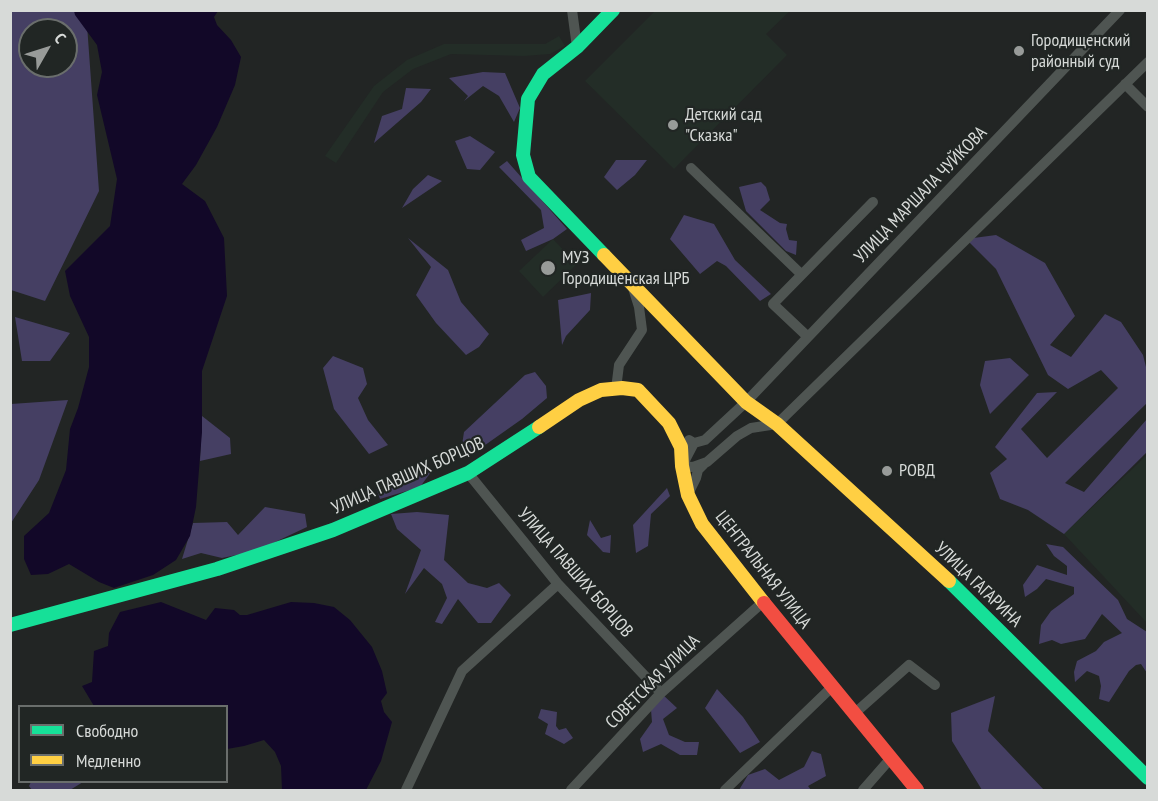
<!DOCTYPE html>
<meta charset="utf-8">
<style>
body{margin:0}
#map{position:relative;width:1158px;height:801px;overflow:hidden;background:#222524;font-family:"PT Sans Narrow",sans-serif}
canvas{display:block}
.frame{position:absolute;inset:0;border:12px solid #d7dad8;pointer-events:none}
.legend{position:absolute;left:18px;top:705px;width:210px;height:78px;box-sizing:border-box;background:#212624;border:2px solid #6a6e6c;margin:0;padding:8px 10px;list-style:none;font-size:18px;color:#d7dad8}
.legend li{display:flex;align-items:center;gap:12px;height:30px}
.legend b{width:30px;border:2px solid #6a6e6c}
.north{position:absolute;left:18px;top:18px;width:60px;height:60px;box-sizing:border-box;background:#212624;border:2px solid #6a6e6c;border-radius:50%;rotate:51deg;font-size:16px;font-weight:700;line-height:24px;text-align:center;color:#d7dad8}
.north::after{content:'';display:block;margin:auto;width:21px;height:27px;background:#989b99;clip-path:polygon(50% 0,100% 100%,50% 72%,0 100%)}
</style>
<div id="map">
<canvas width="1158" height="801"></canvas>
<div class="frame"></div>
<ul class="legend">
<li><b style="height:8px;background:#16e098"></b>Свободно</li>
<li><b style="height:8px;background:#ffcf43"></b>Медленно</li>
</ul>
<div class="north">С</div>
</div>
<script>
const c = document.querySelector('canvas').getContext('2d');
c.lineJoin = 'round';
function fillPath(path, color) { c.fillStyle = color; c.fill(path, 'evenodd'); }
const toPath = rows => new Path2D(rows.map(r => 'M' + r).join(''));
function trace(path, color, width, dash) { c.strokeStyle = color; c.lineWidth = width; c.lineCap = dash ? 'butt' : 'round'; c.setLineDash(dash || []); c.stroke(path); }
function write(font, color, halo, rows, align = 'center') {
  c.font = font + ' "PT Sans Narrow",sans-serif'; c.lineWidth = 4.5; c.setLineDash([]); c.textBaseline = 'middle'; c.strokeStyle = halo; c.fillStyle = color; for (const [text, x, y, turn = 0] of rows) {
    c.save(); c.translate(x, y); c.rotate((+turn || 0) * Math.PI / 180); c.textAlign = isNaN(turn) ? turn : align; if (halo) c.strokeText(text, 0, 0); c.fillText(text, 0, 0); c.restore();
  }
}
fillPath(toPath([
 [655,11,790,11,766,34,787,55,674,169,585,81],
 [559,36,565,46,550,54,524,56,451,54,413,69,383,92,336,163,325,156,374,86,407,60,444,44,545,44],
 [553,239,577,264,543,297,519,271],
 [1147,455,1147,623,1064,534]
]), '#232d27');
fillPath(toPath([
 [11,11,86,11,99,191,45,301,11,290],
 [30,30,66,30,66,66,30,66],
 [483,72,505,73,520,108,514,122,499,96,483,86,464,101,468,96,449,78],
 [406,88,431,89,421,102,374,143,382,116,402,109],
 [470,136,495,152,480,170,467,169,455,141],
 [616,160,647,160,635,175,617,190,604,177],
 [507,161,567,229,553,239,526,251,521,240,544,228,541,210,499,167],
 [428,175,442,181,402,208,413,189],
 [761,182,766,187,770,200,760,210,780,223,787,224,786,229,789,240,797,241,796,255,786,251,746,211,739,187],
 [684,215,714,224,735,260,771,294,760,301,726,266,717,261,700,274,670,239],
 [996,235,1045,263,1075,316,1050,345,1071,357,1105,314,1121,322,1143,355,1147,371,1147,403,1065,483,1084,492,1147,419,1147,452,1064,534,1028,510,1000,499,990,473,1007,459,995,447,1037,393,1057,392,1021,429,1047,458,1118,388,1101,370,1068,389,1048,375,996,269,966,239],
 [408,238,448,270,461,302,489,334,479,347,466,355,436,323,416,295,431,267],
 [591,293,590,310,566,336,562,345,558,300],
 [15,317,70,333,50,361,22,361],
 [333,356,363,368,367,384,358,398,368,420,388,445,369,454,334,409,323,368],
 [1010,358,1029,375,990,414,980,385,985,361],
 [535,372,546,386,547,398,522,419,471,455,462,445,464,432,525,375],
 [68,400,39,480,11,523,11,404],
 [202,416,230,438,231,454,200,461],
 [420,462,431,472,420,487,380,499,376,488,414,473],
 [667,488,670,496,651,514,648,546,636,553,633,525],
 [265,507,305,514,307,527,256,551,222,558,201,553,182,559,193,523,227,522,238,535],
 [417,512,449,515,444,560,468,583,487,588,499,583,511,595,491,623,478,623,458,599,442,624,435,622,447,598,442,584,424,568,405,594,421,550,397,529,391,514],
 [590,520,601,538,611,535,610,553,603,552,587,535],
 [1046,544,1063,547,1118,600,1127,619,1147,632,1147,673,1141,664,1136,665,1129,671,1109,702,1099,699,1101,686,1099,676,1087,671,1075,682,1074,672,1077,661,1096,651,1104,642,1122,633,1102,614,1085,639,1061,644,1052,640,1039,644,1041,625,1051,611,1074,594,1074,587,1046,579,1037,589,1025,597,1023,585,1037,565,1067,575,1067,566,1054,556],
 [717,689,743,717,760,742,740,753,705,708],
 [661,693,677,708,663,719,669,735,685,742,699,742,697,755,680,755,661,744,643,752,640,739,652,722,651,710],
 [995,696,988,731,1044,790,982,790,952,741,951,713],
 [541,709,557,712,556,726,559,730,566,728,573,738,564,744,545,734,548,724,538,718],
 [812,751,821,754,826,776,808,786,811,790,739,790,748,775,765,769,779,780,804,767],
 [31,782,83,782,70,790,32,790,29,786]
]), '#453f63');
fillPath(toPath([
 [74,11,218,11,214,17,217,25,231,40,241,57,235,85,217,127,196,165,182,184,205,201,224,238,227,296,202,371,202,432,196,507,190,536,176,560,153,575,114,588,99,582,69,564,48,574,31,575,24,559,24,536,49,513,66,470,70,429,78,408,89,367,89,337,70,296,65,271,110,226,117,179,97,95,102,72,97,45,75,15],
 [161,602,206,620,215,608,234,610,240,615,247,615,291,602,314,603,334,607,350,620,372,647,382,671,387,693,381,701,384,712,392,722,381,761,366,790,282,790,281,766,275,752,264,740,244,746,227,749,226,706,94,706,82,686,92,682,94,651,108,646,109,633,120,612]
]), '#120828');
trace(toPath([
 [572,10,577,47],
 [1125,84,1148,107],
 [691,168,801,274],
 [808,337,773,304,873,202],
 [616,389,619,365,642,330,639,307,633,288],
 [689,440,694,443,705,440,746,402,1120,10],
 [694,443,682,466,693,467,707,462,737,436,751,428,777,424,1148,62],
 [468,473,558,584,661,693],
 [688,494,696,478,698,470,704,464],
 [855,713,909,665,935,685],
 [406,790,462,671,558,584],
 [571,790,661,693,763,602],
 [725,790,832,687],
 [863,790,891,758]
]), '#4f5552', 10);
trace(toPath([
 [604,255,529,177,523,155,528,99,543,74,577,47,613,10],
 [949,581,1148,778],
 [10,625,217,569,333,530,468,473,539,427]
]), '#16e098', 14);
trace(toPath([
 [604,255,746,402,777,424,949,581],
 [539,427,579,400,601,390,622,388,638,390,669,423,681,447,682,466,688,495,702,524,764,603]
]), '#ffcf43', 14);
trace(toPath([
 [764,603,917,790]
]), '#f24e42', 14);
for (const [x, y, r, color] of [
 [1019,51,6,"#989b99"],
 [673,125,6,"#989b99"],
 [548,268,8,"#989b99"],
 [887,471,6,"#989b99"]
]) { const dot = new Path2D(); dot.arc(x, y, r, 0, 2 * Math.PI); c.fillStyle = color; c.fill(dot); trace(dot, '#212624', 2); }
write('18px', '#d7dad8', '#212624', [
 ["Городищенский",1031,41],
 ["районный суд",1031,62],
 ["Детский сад",685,115],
 ["\"Сказка\"",685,136],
 ["МУЗ",562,258],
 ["Городищенская ЦРБ",562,279],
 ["РОВД",899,471]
], 'left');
write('18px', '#d7dad8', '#212624', [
 ["УЛИЦА МАРШАЛА ЧУЙКОВА",921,195,-46],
 ["УЛИЦА ПАВШИХ БОРЦОВ",408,476,-24],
 ["ЦЕНТРАЛЬНАЯ УЛИЦА",763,570,52],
 ["УЛИЦА ПАВШИХ БОРЦОВ",575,573,49],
 ["УЛИЦА ГАГАРИНА",978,585,44],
 ["СОВЕТСКАЯ УЛИЦА",653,682,-45]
]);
</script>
